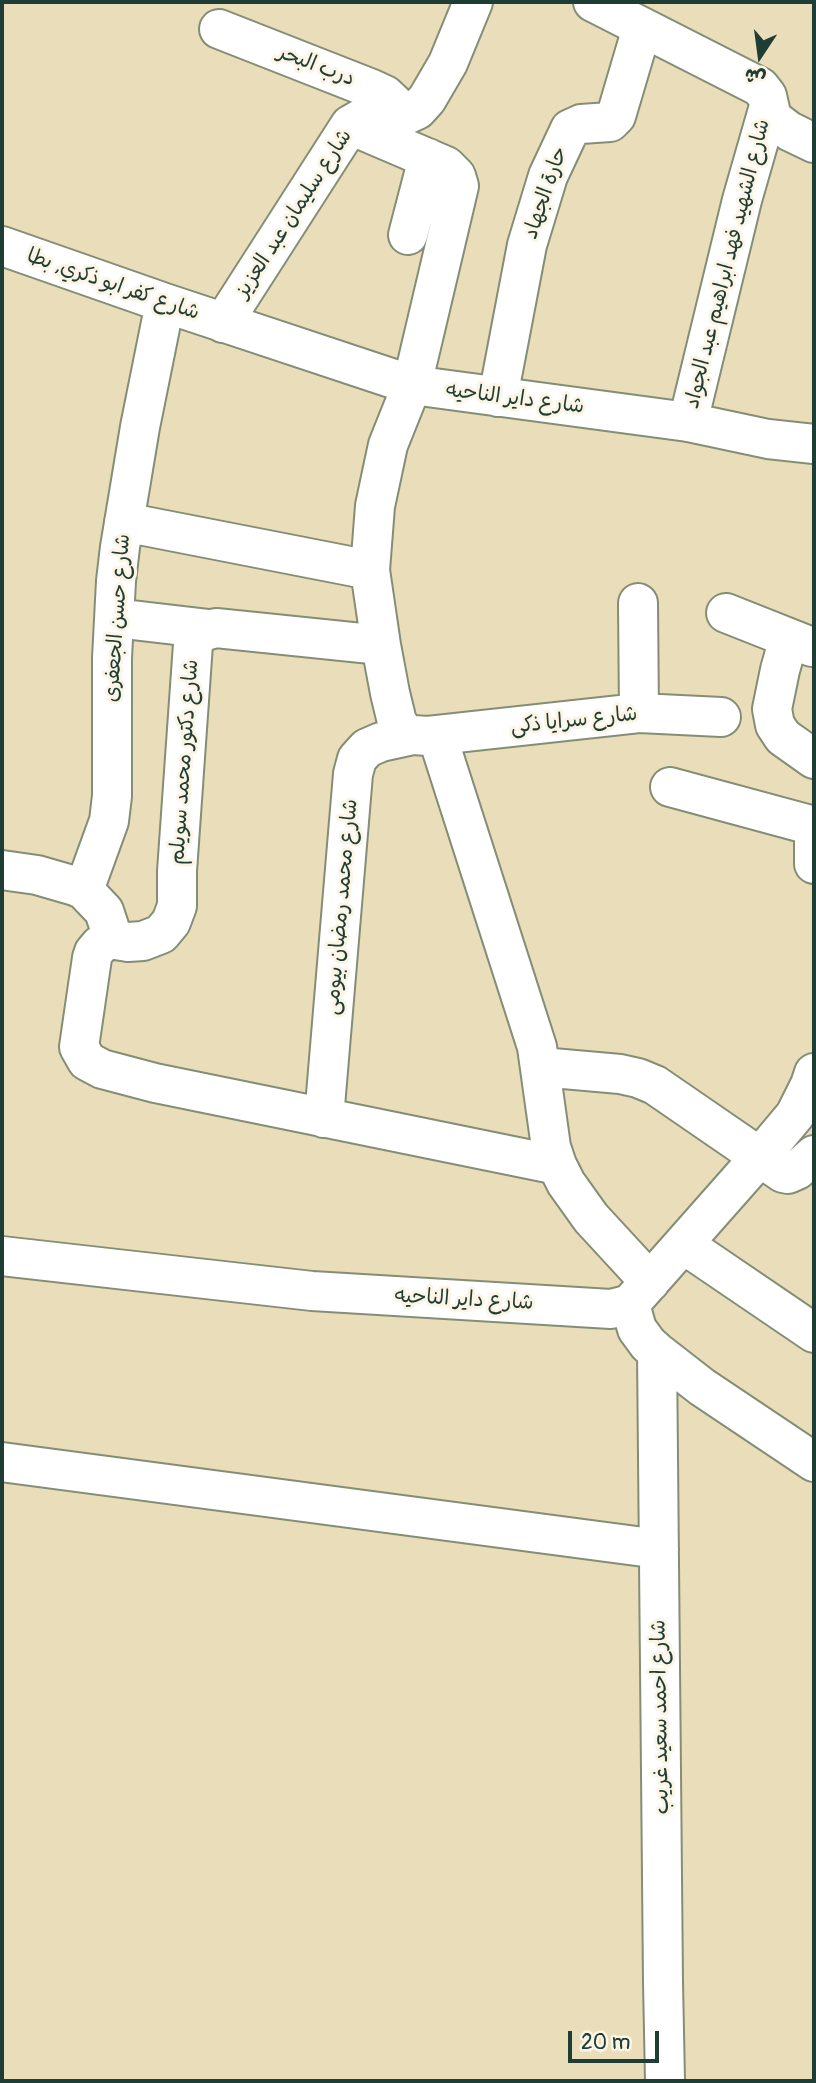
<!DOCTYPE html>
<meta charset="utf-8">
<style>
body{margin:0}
#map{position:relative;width:816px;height:2083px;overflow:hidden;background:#e9deb9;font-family:Pangolin,"Playpen Sans Arabic",sans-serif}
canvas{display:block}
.frame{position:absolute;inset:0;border:4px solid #1f3d34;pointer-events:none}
.north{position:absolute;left:725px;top:21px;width:70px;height:70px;-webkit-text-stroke:5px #fcf5e5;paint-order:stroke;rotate:193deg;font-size:19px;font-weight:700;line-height:28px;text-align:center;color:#1f3d34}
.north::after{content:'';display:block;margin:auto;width:24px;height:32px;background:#1f3d34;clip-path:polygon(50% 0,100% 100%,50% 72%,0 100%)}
.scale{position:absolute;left:568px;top:2031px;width:91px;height:32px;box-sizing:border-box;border:4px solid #1f3d34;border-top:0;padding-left:9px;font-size:21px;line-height:24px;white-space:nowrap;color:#1f3d34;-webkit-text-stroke:5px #fcf5e5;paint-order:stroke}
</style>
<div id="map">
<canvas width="816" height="2083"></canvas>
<div class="frame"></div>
<div class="north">ش</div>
<div class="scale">20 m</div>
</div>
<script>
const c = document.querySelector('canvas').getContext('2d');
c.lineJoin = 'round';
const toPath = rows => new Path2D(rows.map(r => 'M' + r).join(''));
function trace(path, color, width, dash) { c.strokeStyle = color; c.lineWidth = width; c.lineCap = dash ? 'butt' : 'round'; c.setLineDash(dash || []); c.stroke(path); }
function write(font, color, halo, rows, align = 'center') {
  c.font = font + ' Pangolin,"Playpen Sans Arabic",sans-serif'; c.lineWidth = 6; c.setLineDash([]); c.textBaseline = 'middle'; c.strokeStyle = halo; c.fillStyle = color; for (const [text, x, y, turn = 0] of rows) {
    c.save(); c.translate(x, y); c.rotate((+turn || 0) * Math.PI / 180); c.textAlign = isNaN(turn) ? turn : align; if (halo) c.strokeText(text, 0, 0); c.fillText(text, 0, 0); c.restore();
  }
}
const minor = toPath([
 [593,2,760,87,767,96,772,118,789,131,814,143],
 [219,29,372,89,385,95,406,115],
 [350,125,446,166,456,176,459,186,412,385,388,445,375,506,370,570,381,645,390,693,397,722,404,732,413,735,428,736,639,713,721,717],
 [408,235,428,158],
 [2,246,165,303,412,385,688,422,768,439,814,444],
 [223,323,350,125,364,117,406,115,417,110,427,99,448,63,473,2],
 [498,397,527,245,548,176,570,129,581,124,610,122,616,116,642,28],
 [688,422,742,200,769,106],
 [124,522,370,570],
 [638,603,639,713],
 [726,613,812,647],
 [115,618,209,629],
 [789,638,780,670,772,709,775,725,783,737,814,759],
 [437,735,537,1047,551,1147,557,1165,566,1183,591,1218,650,1282],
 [670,787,814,826],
 [814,842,814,864],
 [2,870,37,875,75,886,84,890,104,911,109,926,110,939,100,945,94,952,92,958,79,1047,87,1061,102,1069,155,1083,557,1165],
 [84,890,109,821,112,796,112,658,116,581,120,547,140,427,165,303],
 [110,939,128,942,143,941,161,934,171,922,177,906,177,871,193,644,197,637,202,632,216,628,381,645],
 [541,1067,620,1074,638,1078,655,1085,783,1173,788,1174,797,1170,814,1155],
 [324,1118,353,774,357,759,367,748,381,742,413,735],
 [683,1244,814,1333],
 [2,1256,312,1291,611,1309,630,1304,759,1158,795,1115,810,1085,814,1073],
 [630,1304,637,1329,648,1344,657,1352,702,1387,814,1462],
 [657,1352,663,1982,665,2081],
 [2,1462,659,1549]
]);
trace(minor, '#848e76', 42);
trace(minor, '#fff', 38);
write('21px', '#1f3d34', '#fcf5e5', [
 ["درب البحر",316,66,21],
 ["حارة الجهاد",546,193,-71],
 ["شارع سليمان عبد العزيز",294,214,-57],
 ["شارع الشهيد فهد ابراهيم عبد الجواد",728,264,-76],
 ["شارع كفر ابو ذكري, بطا",113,285,19],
 ["شارع داير الناحيه",515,399,7],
 ["شارع حسن الجعفرى",118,618,-86],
 ["شارع سرايا ذكى",574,721,-6],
 ["شارع دكتور محمد سويلم",185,762,-86],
 ["شارع محمد رمضان بيومى",342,907,-85],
 ["شارع داير الناحيه",464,1300,3],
 ["شارع احمد سعيد غريب",661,1717,-91]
]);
</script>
